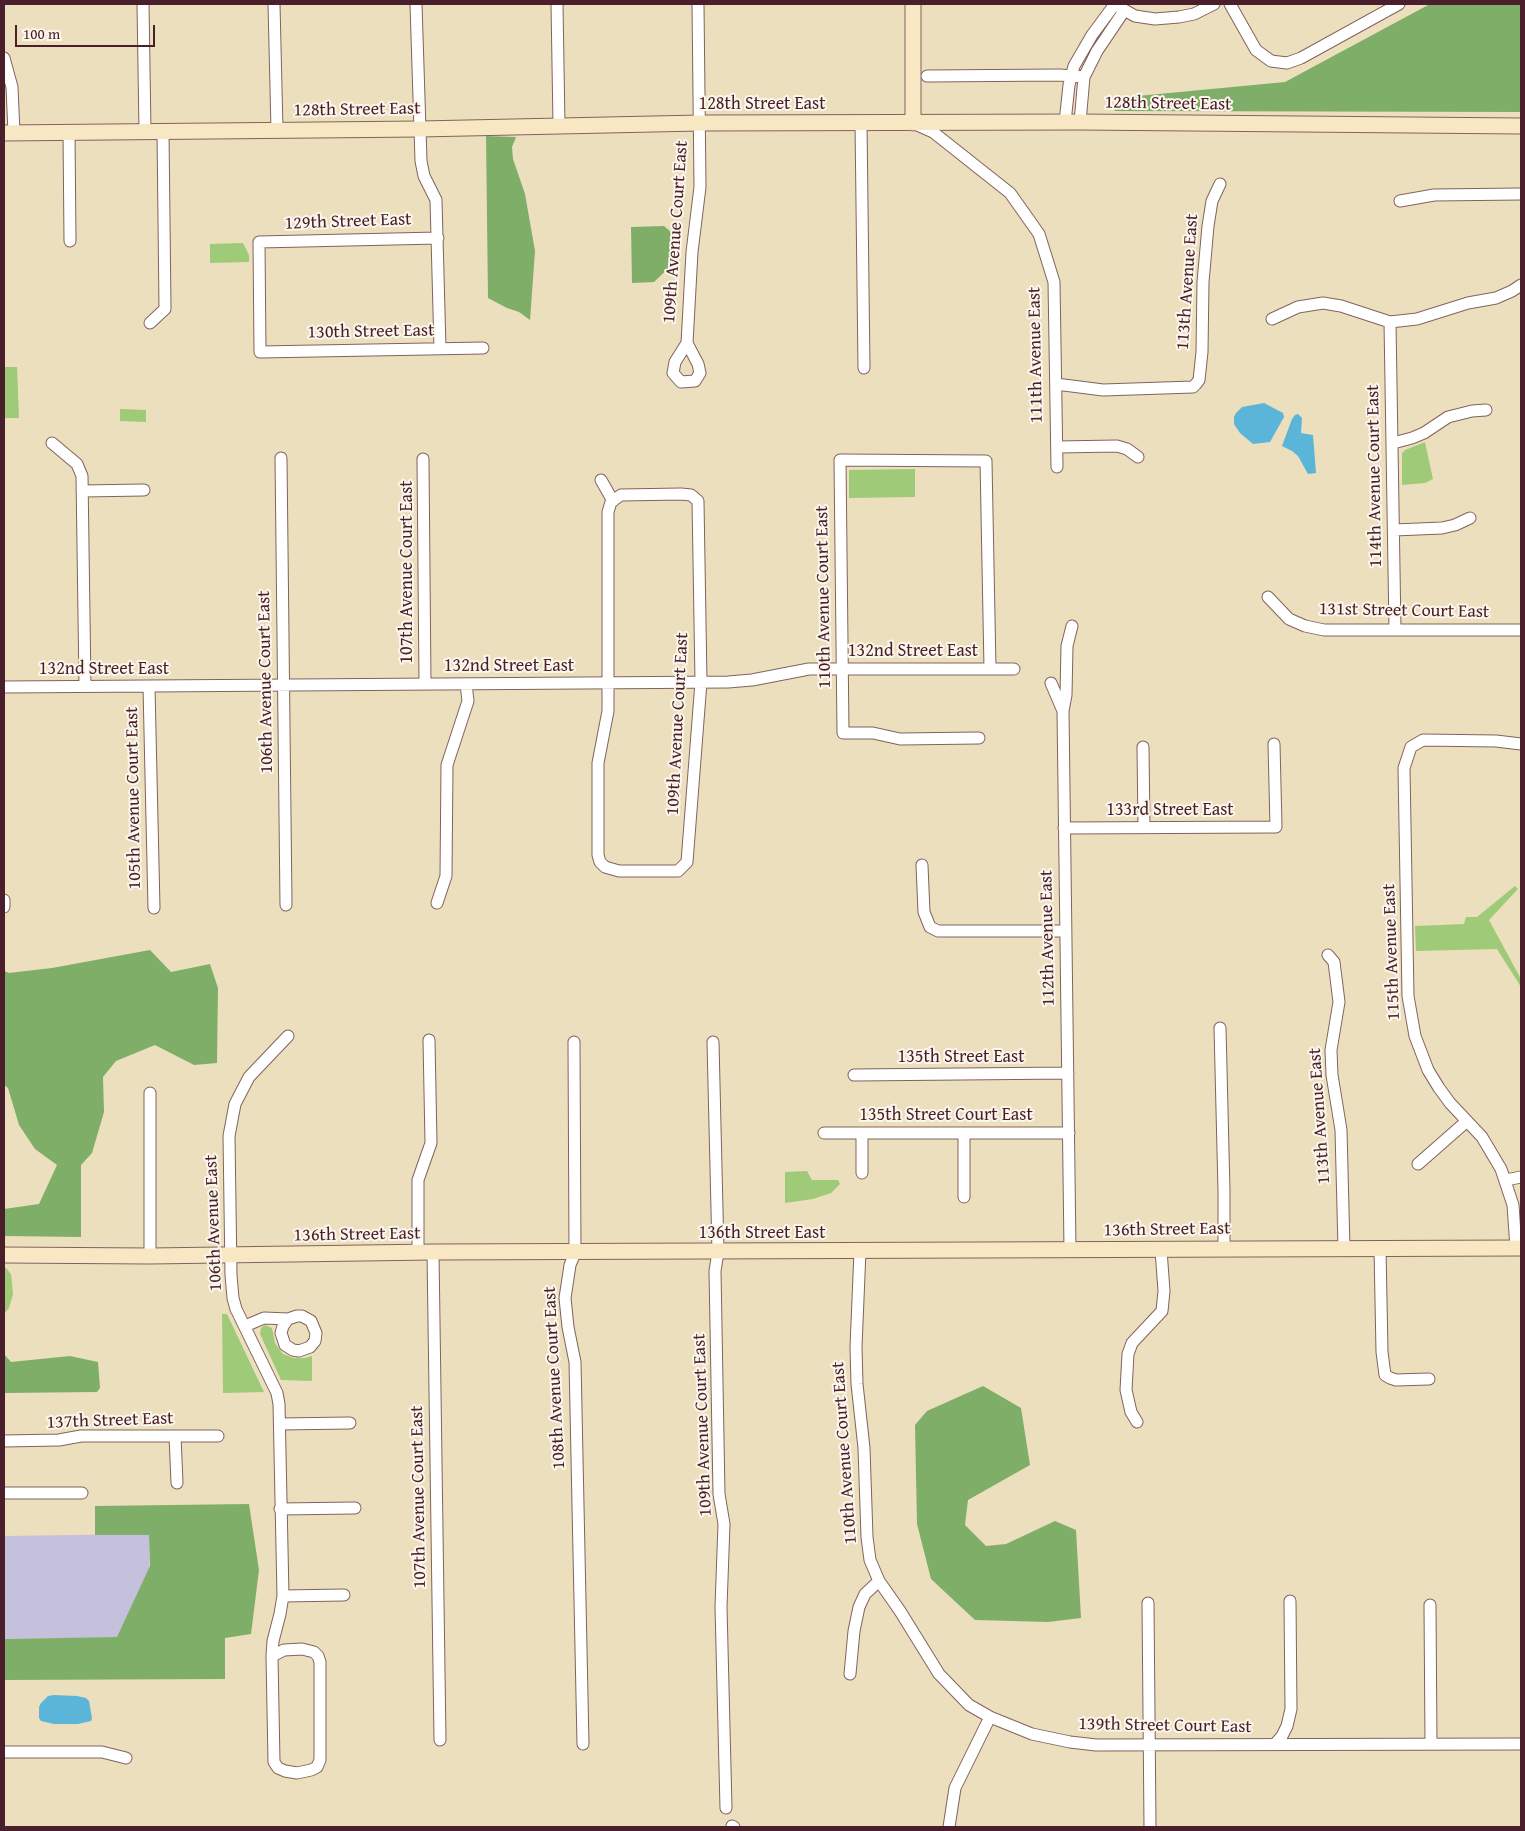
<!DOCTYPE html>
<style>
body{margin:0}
#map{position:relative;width:1525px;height:1831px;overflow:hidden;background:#ecdfbd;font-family:"Gentium Book Plus",serif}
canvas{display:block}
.frame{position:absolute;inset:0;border:5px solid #4a1f2b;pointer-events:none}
.scale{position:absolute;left:15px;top:25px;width:140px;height:22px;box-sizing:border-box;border:2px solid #4a1f2b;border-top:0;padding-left:6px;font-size:15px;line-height:18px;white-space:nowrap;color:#4a1f2b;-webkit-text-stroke:4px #fbf7ec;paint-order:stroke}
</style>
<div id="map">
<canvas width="1525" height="1831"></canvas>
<div class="frame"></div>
<div class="scale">100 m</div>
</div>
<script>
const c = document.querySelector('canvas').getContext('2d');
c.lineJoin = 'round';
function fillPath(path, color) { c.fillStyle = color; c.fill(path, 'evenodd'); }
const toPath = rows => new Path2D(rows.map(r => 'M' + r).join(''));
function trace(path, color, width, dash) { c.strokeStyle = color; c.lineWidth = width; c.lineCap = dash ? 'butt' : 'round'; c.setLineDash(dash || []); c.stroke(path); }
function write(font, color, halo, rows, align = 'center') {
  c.font = font + ' "Gentium Book Plus",serif'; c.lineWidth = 4; c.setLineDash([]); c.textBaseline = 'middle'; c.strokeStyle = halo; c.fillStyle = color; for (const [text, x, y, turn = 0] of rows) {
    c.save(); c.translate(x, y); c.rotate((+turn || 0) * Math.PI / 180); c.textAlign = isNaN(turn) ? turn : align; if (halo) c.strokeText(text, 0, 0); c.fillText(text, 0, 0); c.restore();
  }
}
fillPath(toPath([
 [149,1534,151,1637,4,1639,4,1536]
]), '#c5c0db');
fillPath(toPath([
 [243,243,249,255,249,262,210,263,210,244],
 [4,367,17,367,19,418,4,418],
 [120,409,146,410,146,422,120,421],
 [1425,442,1433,479,1425,483,1402,485,1402,453,1405,450],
 [915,469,915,497,849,498,849,470],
 [1515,886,1518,889,1489,920,1521,979,1521,987,1497,949,1416,951,1415,926,1464,924,1466,917,1477,917],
 [807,1171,812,1180,838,1180,840,1184,831,1193,813,1199,785,1203,785,1172],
 [4,1268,6,1268,11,1274,13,1294,9,1308,4,1314],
 [222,1314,227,1314,264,1392,223,1393],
 [265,1325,272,1328,275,1343,283,1354,294,1358,305,1358,312,1356,312,1381,281,1380,260,1334,261,1328]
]), '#9fca77');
fillPath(toPath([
 [1430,4,1521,4,1521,112,1114,111,1127,97,1285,82],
 [486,136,516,137,512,147,513,159,525,194,535,251,530,320,519,312,507,308,488,298],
 [664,226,679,239,677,260,654,282,632,283,631,227],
 [150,950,171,972,210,964,218,988,217,1063,194,1065,155,1045,116,1061,103,1077,104,1112,92,1153,81,1165,81,1237,4,1236,4,1209,39,1204,57,1165,35,1149,19,1125,8,1088,4,1085,4,971,9,973,52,968],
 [4,1354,11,1362,70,1356,98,1362,100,1388,97,1392,4,1393],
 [983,1386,1021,1408,1030,1465,968,1500,965,1525,986,1546,1006,1544,1055,1521,1076,1530,1081,1618,1048,1622,975,1620,931,1579,917,1524,915,1425,927,1411],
 [249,1504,259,1570,251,1634,225,1638,225,1679,4,1680,4,1639,117,1637,150,1566,149,1535,95,1535,95,1506]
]), '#7fae68');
fillPath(toPath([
 [1264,403,1283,413,1284,417,1270,442,1253,444,1240,433,1234,424,1234,417,1236,413,1242,407],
 [1298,414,1302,418,1301,433,1313,435,1316,473,1308,474,1298,456,1292,451,1282,446,1292,419,1295,415],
 [54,1695,77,1696,86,1698,89,1701,92,1718,91,1721,78,1724,54,1724,41,1721,39,1718,39,1707,41,1703,48,1696]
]), '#5ab5d8');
const street = toPath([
 [143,4,145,131],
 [274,4,277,130],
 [416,4,421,161,424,176,436,200,440,348],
 [557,4,559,125],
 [1230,4,1256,50,1271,61,1287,63,1301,58,1399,4],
 [1119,7,1135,16,1155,19,1179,17,1194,14,1214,4],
 [4,58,12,87,14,133],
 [927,76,1060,75,1084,77],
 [1065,122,1069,85,1074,66,1092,35,1115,4],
 [1080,122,1084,77,1097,51,1124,11],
 [861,123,864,368],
 [915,124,933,132,1010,193,1039,234,1054,282,1057,467],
 [69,132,70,241],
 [1400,201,1434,195,1521,194],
 [438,238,259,242,260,352,483,348],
 [1272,319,1298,307,1323,303,1341,306,1390,322,1417,319,1468,303,1496,298,1512,291,1521,285],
 [1390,322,1395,630],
 [150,323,165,309,163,131],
 [687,343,675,362,673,373,681,382,695,381,700,373,698,364,687,343,692,252,700,187,698,4],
 [1056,384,1103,390,1193,387,1196,384,1199,380,1202,352,1203,282,1208,226,1212,201,1220,184],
 [52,443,77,464,82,476,85,686],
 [1393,443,1412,438,1424,433,1448,417,1472,411,1486,410],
 [1057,447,1117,446,1127,449,1138,457],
 [281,458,286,905],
 [423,459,425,684],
 [601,480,613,501],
 [82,491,144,490],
 [681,494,691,495,698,501,701,682,687,862,678,871,619,871,605,867,600,862,598,855,598,763,608,711,608,512,611,502,621,495,681,494],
 [1394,530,1442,528,1455,525,1470,518],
 [1268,597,1289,619,1305,626,1324,630,1521,630],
 [1051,683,1063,711],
 [4,687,728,682,752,680,809,669,1014,669],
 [149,687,154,908],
 [979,738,900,739,873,733,843,733,840,460,986,461,990,669],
 [1143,747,1144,827],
 [1064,828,1276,827,1274,744],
 [922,865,924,912,930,927,938,931,1065,931],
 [4,900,4,907],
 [437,903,446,876,447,765,468,701,466,684],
 [1328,955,1334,962,1339,1002,1331,1050,1332,1075,1341,1130,1344,1249],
 [1220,1028,1224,1191,1224,1248],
 [574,1042,575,1253,570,1265,565,1298,568,1327,575,1362,583,1744],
 [713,1042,718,1252,715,1271,719,1494,724,1524,721,1607,726,1808],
 [854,1075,1068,1073],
 [150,1093,150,1256],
 [824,1133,1069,1133],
 [862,1133,862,1173],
 [964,1133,964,1197],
 [1418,1164,1467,1121],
 [1506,1180,1521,1177],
 [1516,1248,1513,1205,1501,1169,1482,1137,1450,1103,1439,1088,1428,1070,1415,1036,1408,996,1404,768,1411,747,1423,740,1496,741,1521,744],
 [1380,1249,1382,1352,1385,1375,1390,1378,1396,1380,1429,1379],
 [1070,1250,1063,711,1066,695,1067,646,1072,626],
 [860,1251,856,1347,857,1384,864,1448,867,1537,870,1560,879,1581,900,1611,939,1674,969,1705,990,1717,1032,1734,1070,1742,1096,1745,1521,1744],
 [433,1252,440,1740],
 [418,1253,418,1180,431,1143,429,1040],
 [245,1326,264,1318,288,1319,283,1326,281,1333,285,1345,293,1350,299,1351,310,1347,315,1341,316,1333,311,1321,302,1316,297,1316,288,1319],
 [1137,1422,1131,1412,1126,1390,1128,1354,1132,1343,1162,1311,1164,1291,1161,1250],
 [280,1424,350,1423],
 [175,1436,177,1483],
 [4,1441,59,1440,81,1436,218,1436],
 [4,1493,82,1493],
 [280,1509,355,1508],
 [283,1596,344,1595],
 [1148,1603,1150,1827],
 [1430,1605,1431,1744],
 [272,1656,284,1650,302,1649,314,1652,318,1656,320,1662,320,1760,317,1767,311,1770,297,1773,285,1771,278,1768,274,1762,272,1656,273,1641,280,1614,283,1596,279,1404,277,1393,236,1309,233,1298,231,1275,229,1136,235,1104,249,1077,288,1036],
 [850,1674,854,1631,859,1607,865,1594,879,1581],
 [1275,1744,1282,1736,1287,1726,1291,1709,1290,1601],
 [4,1752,102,1752,126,1758],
 [732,1826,734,1827],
 [949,1827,955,1788,990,1717]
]);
const secondary = toPath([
 [913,4,913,123],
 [4,133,420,129,700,123,1080,122,1521,126],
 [4,1255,150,1256,433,1252,1521,1248]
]);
trace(street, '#83625e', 13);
trace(secondary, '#83625e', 17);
trace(street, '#fff', 11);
trace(secondary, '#f7e8c3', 15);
write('18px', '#4a1f2b', '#fbf7ec', [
 ["128th Street East",762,104],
 ["128th Street East",1168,104,1],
 ["128th Street East",357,110,-1],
 ["129th Street East",348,222,-2],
 ["109th Avenue Court East",676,232,-86],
 ["113th Avenue East",1188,282,-86],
 ["130th Street East",371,332,-1],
 ["111th Avenue East",1036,355,-91],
 ["114th Avenue Court East",1375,476,-91],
 ["107th Avenue Court East",407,572,-90],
 ["110th Avenue Court East",824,597,-91],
 ["131st Street Court East",1404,611,1],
 ["132nd Street East",913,651],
 ["132nd Street East",509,666],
 ["132nd Street East",104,669],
 ["106th Avenue Court East",266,682,-91],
 ["109th Avenue Court East",678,724,-87],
 ["105th Avenue Court East",134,798,-91],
 ["133rd Street East",1170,810],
 ["112th Avenue East",1048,938,-91],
 ["115th Avenue East",1392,952,-92],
 ["135th Street East",961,1057],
 ["135th Street Court East",946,1115],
 ["113th Avenue East",1320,1116,-94],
 ["106th Avenue East",214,1223,-92],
 ["136th Street East",1167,1230,-1],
 ["136th Street East",762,1233],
 ["136th Street East",357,1235,-1],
 ["108th Avenue Court East",555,1378,-93],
 ["137th Street East",110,1421,-2],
 ["109th Avenue Court East",703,1425,-92],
 ["110th Avenue Court East",845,1453,-94],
 ["107th Avenue Court East",419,1497,-91],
 ["139th Street Court East",1165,1726,1]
]);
</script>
